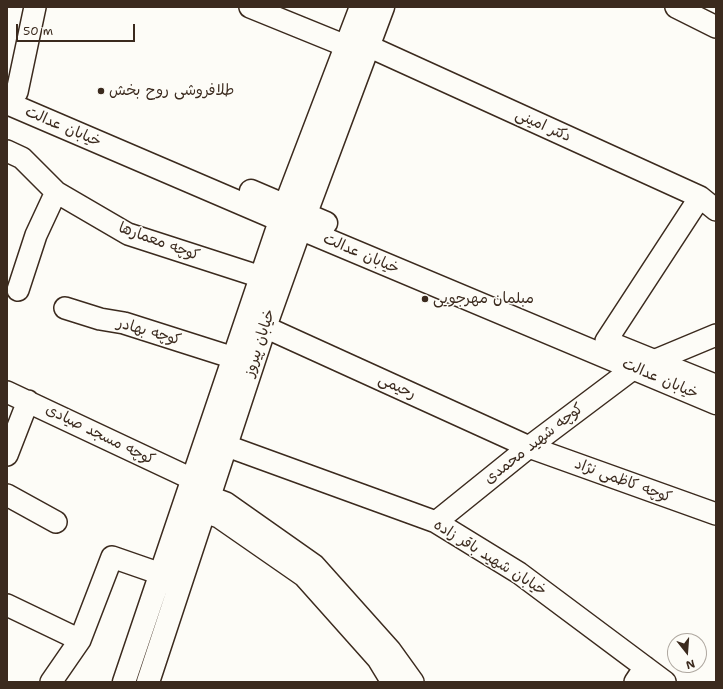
<!DOCTYPE html>
<meta charset="utf-8">
<style>
body{margin:0}
#map{position:relative;width:723px;height:689px;overflow:hidden;background:#fdfcf7;font-family:"Shantell Sans",sans-serif}
canvas{display:block}
.frame{position:absolute;inset:0;border:8px solid #3b2a1e;pointer-events:none}
.north{position:absolute;left:667px;top:633px;width:40px;height:40px;box-sizing:border-box;background:#fdfcf7;border:1px solid #afa8a0;border-radius:50%;rotate:163deg;font-size:11px;font-weight:700;line-height:16px;text-align:center;color:#3b2a1e}
.north::after{content:'';display:block;margin:auto;width:14px;height:18px;background:#3b2a1e;clip-path:polygon(50% 0,100% 100%,50% 72%,0 100%)}
.scale{position:absolute;left:16px;top:24px;width:119px;height:18px;box-sizing:border-box;border:2px solid #3b2a1e;border-top:0;padding-left:5px;font-size:12px;line-height:14px;white-space:nowrap;color:#3b2a1e;-webkit-text-stroke:3px #fdfcf7;paint-order:stroke}
</style>
<div id="map">
<canvas width="723" height="689"></canvas>
<div class="frame"></div>
<div class="north">N</div>
<div class="scale">50 m</div>
</div>
<script>
const c = document.querySelector('canvas').getContext('2d');
c.lineJoin = 'round';
const toPath = rows => new Path2D(rows.map(r => 'M' + r).join(''));
function trace(path, color, width, dash) { c.strokeStyle = color; c.lineWidth = width; c.lineCap = dash ? 'butt' : 'round'; c.setLineDash(dash || []); c.stroke(path); }
function write(font, color, halo, rows, align = 'center') {
  c.font = font + ' "Shantell Sans","Playpen Sans Arabic",sans-serif'; c.lineWidth = 3; c.setLineDash([]); c.textBaseline = 'middle'; c.strokeStyle = halo; c.fillStyle = color; for (const [text, x, y, turn = 0] of rows) {
    c.save(); c.translate(x, y); c.rotate((+turn || 0) * Math.PI / 180); c.textAlign = isNaN(turn) ? turn : align; if (halo) c.strokeText(text, 0, 0); c.fillText(text, 0, 0); c.restore();
  }
}
const minor = toPath([
 [250,7,346,46],
 [676,7,716,27],
 [368,46,700,197,716,210],
 [17,92,35,7],
 [7,151,22,158,56,192,128,234,261,277],
 [18,290,36,235,56,192],
 [65,308,100,319,124,323,234,358],
 [265,327,529,447,716,514],
 [606,341,700,197],
 [656,360,716,335],
 [7,392,192,479],
 [227,446,436,522,519,573,665,682],
 [7,455,28,401],
 [7,495,56,522],
 [210,497,226,503,314,565,390,650,413,682],
 [205,512,219,517,304,576,378,659,392,682],
 [436,522,529,447,634,368],
 [7,605,80,640],
 [51,682,80,640,112,557,161,574],
 [635,682,645,667]
]);
const major = toPath([
 [7,103,280,220,716,403],
 [251,191,326,223],
 [612,344,716,386],
 [124,682,285,206,361,7],
 [148,682,265,327,300,229,383,7]
]);
trace(minor, '#3b2a1e', 24);
trace(major, '#3b2a1e', 25);
trace(minor, '#fdfcf7', 21);
trace(major, '#fdfcf7', 22);
for (const [x, y, r, color] of [
 [101,91,4,"#3b2a1e"],
 [425,299,4,"#3b2a1e"]
]) { const dot = new Path2D(); dot.arc(x, y, r, 0, 2 * Math.PI); c.fillStyle = color; c.fill(dot); trace(dot, '#fdfcf7', 1.5); }
write('15px', '#3b2a1e', '#fdfcf7', [
 ["طلافروشی روح بخش",109,91],
 ["مبلمان مهرجویی",433,299]
], 'left');
write('15px', '#3b2a1e', '#fdfcf7', [
 ["دکتر امینی",543,126,24],
 ["خیابان عدالت",63,127,23],
 ["کوچه معمارها",159,242,20],
 ["خیابان عدالت",361,254,23],
 ["کوچه بهادر",149,332,16],
 ["خیابان پیروز",260,343,-72],
 ["خیابان عدالت",660,379,23],
 ["رحیمی",397,387,25],
 ["کوچه مسجد صیادی",100,435,26],
 ["کوچه شهید محمدی",534,444,-38],
 ["کوچه کاظمی نژاد",623,481,20],
 ["خیابان شهید باقر زاده",490,558,32]
]);
</script>
